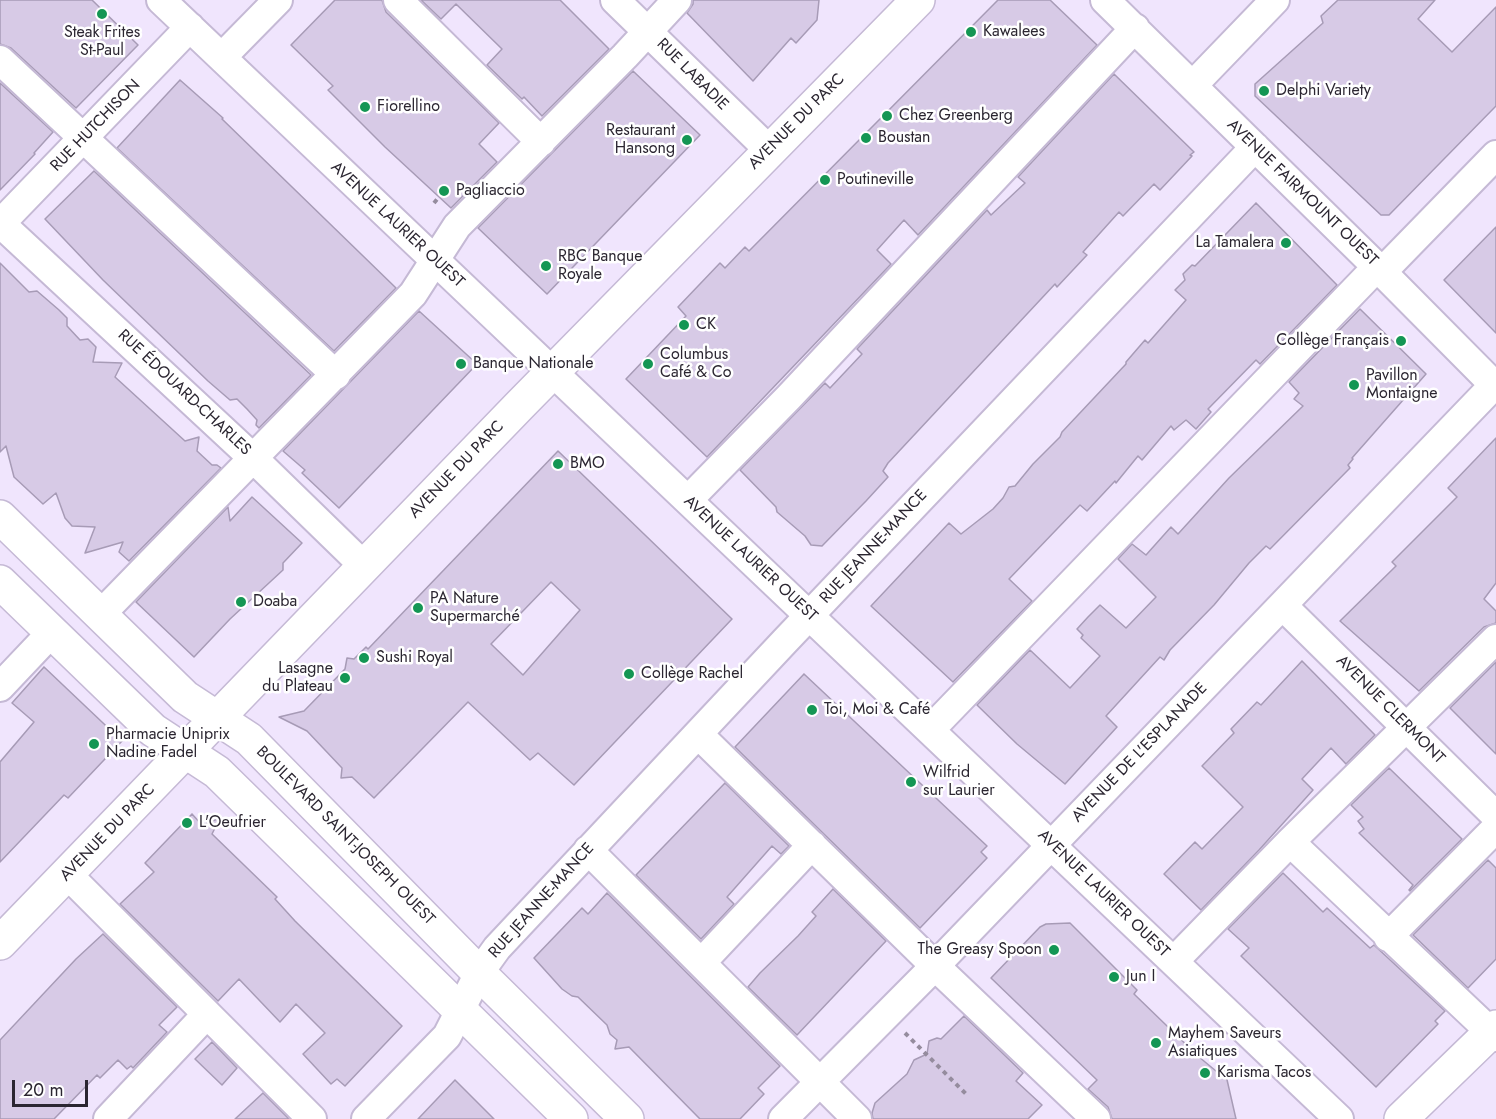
<!DOCTYPE html>
<meta charset="utf-8">
<style>
body{margin:0}
#map{position:relative;width:1496px;height:1119px;overflow:hidden;background:#f0e5fd;font-family:Jost,sans-serif}
canvas{display:block}
.scale{position:absolute;left:12px;top:1080px;width:76px;height:27px;box-sizing:border-box;border:3px solid #2b2631;border-top:0;padding-left:8px;font-size:18px;line-height:21px;white-space:nowrap;color:#2b2631;-webkit-text-stroke:4px #fff;paint-order:stroke}
</style>
<div id="map">
<canvas width="1496" height="1119"></canvas>
<div class="scale">20 m</div>
</div>
<script>
const c = document.querySelector('canvas').getContext('2d');
c.lineJoin = 'round';
function fillPath(path, color) { c.fillStyle = color; c.fill(path, 'evenodd'); }
const toPath = rows => new Path2D(rows.map(r => 'M' + r).join(''));
function trace(path, color, width, dash) { c.strokeStyle = color; c.lineWidth = width; c.lineCap = dash ? 'butt' : 'round'; c.setLineDash(dash || []); c.stroke(path); }
function write(font, color, halo, rows, align = 'center') {
  c.font = font + ' Jost,sans-serif'; c.lineWidth = 5; c.setLineDash([]); c.textBaseline = 'middle'; c.strokeStyle = halo; c.fillStyle = color; for (const [text, x, y, turn = 0] of rows) {
    c.save(); c.translate(x, y); c.rotate((+turn || 0) * Math.PI / 180); c.textAlign = isNaN(turn) ? turn : align; if (halo) c.strokeText(text, 0, 0); c.fillText(text, 0, 0); c.restore();
  }
}
const building = toPath([
 [0,0,92,0,138,45,76,108,11,48,0,44,0,0],
 [335,0,382,0,386,12,499,123,479,144,497,162,451,208,385,147,328,90,333,86,291,45,335,0],
 [421,0,560,0,609,49,542,116,524,97,522,99,487,65,502,49,456,4,441,19,421,0],
 [693,0,819,0,817,20,796,43,791,38,753,81,687,13,693,4,693,0],
 [998,0,1050,0,1097,45,918,235,904,220,877,250,891,264,707,457,626,379,686,316,678,307,720,263,725,268,745,247,749,251,998,0],
 [1338,0,1435,0,1418,19,1452,52,1496,7,1496,106,1389,215,1381,215,1255,96,1255,84,1323,23,1321,16,1338,0],
 [633,71,700,135,547,294,478,228,633,71],
 [1114,74,1194,152,1190,155,1192,156,1160,190,1154,184,1123,216,1119,212,1083,252,1087,255,1057,287,1055,284,888,463,883,471,888,477,866,501,822,546,811,545,805,536,777,512,776,507,740,470,825,383,830,388,862,354,857,349,987,210,991,215,1025,183,1018,177,1114,74],
 [180,80,223,118,222,119,396,288,334,351,117,148,180,80],
 [0,83,53,132,34,153,35,154,0,190,0,83],
 [94,171,311,375,259,428,256,425,257,420,247,409,237,399,230,400,208,381,103,280,45,219,94,171],
 [1256,203,1337,285,1260,364,1256,360,1208,409,1211,412,1196,429,1186,420,1174,430,1171,426,1142,460,1138,456,1116,483,1115,481,1087,511,1080,505,1009,579,1032,601,953,682,871,606,949,523,961,534,993,509,1003,498,1009,487,1015,486,1033,464,1060,437,1062,432,1126,364,1126,362,1145,340,1148,343,1186,300,1175,290,1185,280,1183,274,1192,265,1195,266,1256,203],
 [1496,227,1496,333,1444,280,1496,227],
 [0,263,29,292,37,291,59,310,67,318,67,326,80,340,88,339,96,347,93,362,122,363,115,377,185,441,199,437,197,451,212,465,217,465,221,468,129,561,119,552,123,542,85,553,95,527,72,526,65,518,56,493,43,504,14,477,6,446,0,452,0,263],
 [1360,309,1426,374,1352,458,1353,459,1348,465,1350,468,1270,549,1266,546,1249,563,1214,605,1170,650,1164,660,1160,657,1106,716,1117,727,1065,784,1017,744,977,705,1030,650,1070,688,1100,656,1081,638,1083,635,1077,629,1088,617,1100,605,1126,628,1156,597,1118,559,1132,544,1146,555,1171,527,1178,534,1229,478,1303,406,1294,399,1299,393,1289,382,1360,309],
 [419,311,477,364,339,508,302,473,305,470,283,451,419,311],
 [1496,438,1496,583,1484,599,1496,611,1496,623,1484,627,1419,691,1340,621,1396,566,1392,562,1457,497,1448,488,1496,438],
 [558,451,732,619,574,785,538,753,530,760,468,702,374,798,352,777,341,778,342,768,307,731,279,717,304,711,345,669,347,658,354,659,366,647,368,649,558,451],
 [551,582,580,610,523,675,491,644,551,582],
 [252,497,302,543,283,563,283,570,230,619,194,657,136,602,228,507,230,521,252,497],
 [1302,661,1375,735,1346,764,1331,748,1302,779,1313,790,1259,850,1201,910,1164,874,1195,842,1202,849,1243,807,1202,766,1234,733,1231,729,1257,702,1261,705,1302,661],
 [1496,662,1496,754,1450,708,1496,662],
 [44,667,122,741,68,798,64,795,0,862,0,762,34,722,12,703,44,667],
 [804,674,987,846,981,852,987,858,920,928,735,747,804,674],
 [1389,768,1462,839,1410,891,1409,890,1413,885,1359,833,1364,829,1358,821,1363,817,1351,805,1389,768],
 [725,783,789,846,781,854,772,846,727,897,734,904,701,939,636,875,725,783],
 [192,814,202,825,220,818,212,834,277,897,275,899,295,921,402,1026,345,1086,337,1079,331,1084,303,1054,325,1033,296,1004,280,1022,239,979,218,1001,120,904,154,872,145,863,192,814],
 [1488,860,1496,868,1496,959,1468,988,1413,935,1488,860],
 [1283,873,1323,912,1327,908,1370,948,1374,945,1445,1011,1435,1021,1438,1024,1376,1087,1241,956,1249,948,1228,929,1283,873],
 [833,889,886,941,797,1035,748,987,760,973,798,936,816,916,812,912,833,889],
 [607,893,780,1066,758,1088,764,1094,740,1119,700,1119,629,1047,615,1049,617,1040,610,1034,607,1025,578,997,572,996,562,989,534,958,582,908,588,914,607,893],
 [1070,923,1137,990,1134,994,1199,1057,1216,1071,1225,1071,1236,1119,1112,1119,1108,1107,1088,1089,1097,1080,991,978,1040,927,1046,924,1070,923],
 [103,934,177,1007,159,1025,167,1032,133,1068,131,1066,127,1069,118,1060,100,1078,97,1075,54,1119,0,1119,0,1040,76,959,103,934],
 [964,1016,1023,1073,1016,1081,1042,1105,1028,1119,873,1119,872,1113,875,1103,907,1074,914,1060,927,1054,929,1041,937,1038,941,1039,964,1016],
 [212,1042,237,1068,222,1085,195,1059,212,1042],
 [455,1080,494,1119,418,1119,455,1080],
 [263,1093,289,1119,235,1119,263,1093]
]);
fillPath(building, '#d7cae6');
trace(building, '#a79bb6', 1.5);
const minor = toPath([
 [161,0,1339,1119],
 [398,0,541,142],
 [615,0,769,150],
 [1105,0,1377,267,1496,387],
 [222,57,278,0],
 [0,60,336,375],
 [1193,85,1275,0],
 [0,223,254,459,364,566],
 [0,224,190,27],
 [1382,272,1496,155],
 [688,500,789,397,1135,28],
 [1283,606,1496,816],
 [100,615,413,294,457,226,625,56,677,0],
 [0,687,52,632],
 [930,730,1377,267],
 [698,734,935,966,1096,1119],
 [1290,842,1496,1037],
 [588,850,857,1119],
 [67,874,312,1119],
 [1388,937,1496,828],
 [1174,961,1290,842,1496,639],
 [701,963,812,845],
 [108,1119,207,1014],
 [366,1119,447,1036,479,973,497,948,785,641,1255,147],
 [783,1119,935,966,1496,383]
]);
const major = toPath([
 [0,517,185,697,249,739,479,973,627,1119],
 [0,582,153,730,217,772,571,1119],
 [0,943,519,406,918,0],
 [1401,1119,1496,1027]
]);
trace(minor, '#c5b9d5', 32);
trace(major, '#c5b9d5', 36);
trace(toPath([
 [434,203,439,197],
 [905,1033,968,1096]
]), '#958c9e', 4, [4.5, 4.5]);
trace(minor, '#fff', 28);
trace(major, '#fff', 33);
for (const [x, y, r, color] of [
 [102,14,6,"#149654"],
 [971,32,6,"#149654"],
 [1264,91,6,"#149654"],
 [365,107,6,"#149654"],
 [887,116,6,"#149654"],
 [866,138,6,"#149654"],
 [687,140,6,"#149654"],
 [825,180,6,"#149654"],
 [444,191,6,"#149654"],
 [1286,243,6,"#149654"],
 [546,266,6,"#149654"],
 [684,325,6,"#149654"],
 [1401,341,6,"#149654"],
 [461,364,6,"#149654"],
 [648,364,6,"#149654"],
 [1354,385,6,"#149654"],
 [558,464,6,"#149654"],
 [241,602,6,"#149654"],
 [418,608,6,"#149654"],
 [364,658,6,"#149654"],
 [629,674,6,"#149654"],
 [345,678,6,"#149654"],
 [812,710,6,"#149654"],
 [94,744,6,"#149654"],
 [911,782,6,"#149654"],
 [187,823,6,"#149654"],
 [1054,950,6,"#149654"],
 [1114,977,6,"#149654"],
 [1156,1043,6,"#149654"],
 [1205,1073,6,"#149654"]
]) { const dot = new Path2D(); dot.arc(x, y, r, 0, 2 * Math.PI); c.fillStyle = color; c.fill(dot); trace(dot, '#fff', 2); }
write('16px', '#2b2631', '#fff', [
 ["Kawalees",983,32],
 ["Steak Frites",102,33,"center"],
 ["St-Paul",102,51,"center"],
 ["Delphi Variety",1276,91],
 ["Fiorellino",377,107],
 ["Chez Greenberg",899,116],
 ["Restaurant",675,131,"right"],
 ["Hansong",675,149,"right"],
 ["Boustan",878,138],
 ["Poutineville",837,180],
 ["Pagliaccio",456,191],
 ["La Tamalera",1274,243,"right"],
 ["RBC Banque",558,257],
 ["Royale",558,275],
 ["CK",696,325],
 ["Collège Français",1389,341,"right"],
 ["Columbus",660,355],
 ["Café & Co",660,373],
 ["Banque Nationale",473,364],
 ["Pavillon",1366,376],
 ["Montaigne",1366,394],
 ["BMO",570,464],
 ["PA Nature",430,599],
 ["Supermarché",430,617],
 ["Doaba",253,602],
 ["Sushi Royal",376,658],
 ["Lasagne",333,669,"right"],
 ["du Plateau",333,687,"right"],
 ["Collège Rachel",641,674],
 ["Toi, Moi & Café",824,710],
 ["Pharmacie Uniprix",106,735],
 ["Nadine Fadel",106,753],
 ["Wilfrid",923,773],
 ["sur Laurier",923,791],
 ["L'Oeufrier",199,823],
 ["The Greasy Spoon",1042,950,"right"],
 ["Jun I",1126,977],
 ["Mayhem Saveurs",1168,1034],
 ["Asiatiques",1168,1052],
 ["Karisma Tacos",1217,1073]
], 'left');
write('16px', '#2b2631', '#fff', [
 ["RUE LABADIE",692,75,45],
 ["AVENUE DU PARC",797,122,-45],
 ["RUE HUTCHISON",96,126,-46],
 ["AVENUE FAIRMOUNT OUEST",1302,193,44],
 ["AVENUE LAURIER OUEST",397,225,43],
 ["RUE ÉDOUARD-CHARLES",184,393,43],
 ["AVENUE DU PARC",457,470,-46],
 ["RUE JEANNE-MANCE",874,547,-47],
 ["AVENUE LAURIER OUEST",750,559,43],
 ["AVENUE CLERMONT",1390,710,45],
 ["AVENUE DE L'ESPLANADE",1140,753,-46],
 ["AVENUE DU PARC",108,833,-46],
 ["BOULEVARD SAINT-JOSEPH OUEST",345,836,45],
 ["AVENUE LAURIER OUEST",1103,894,44],
 ["RUE JEANNE-MANCE",542,901,-48]
]);
</script>
